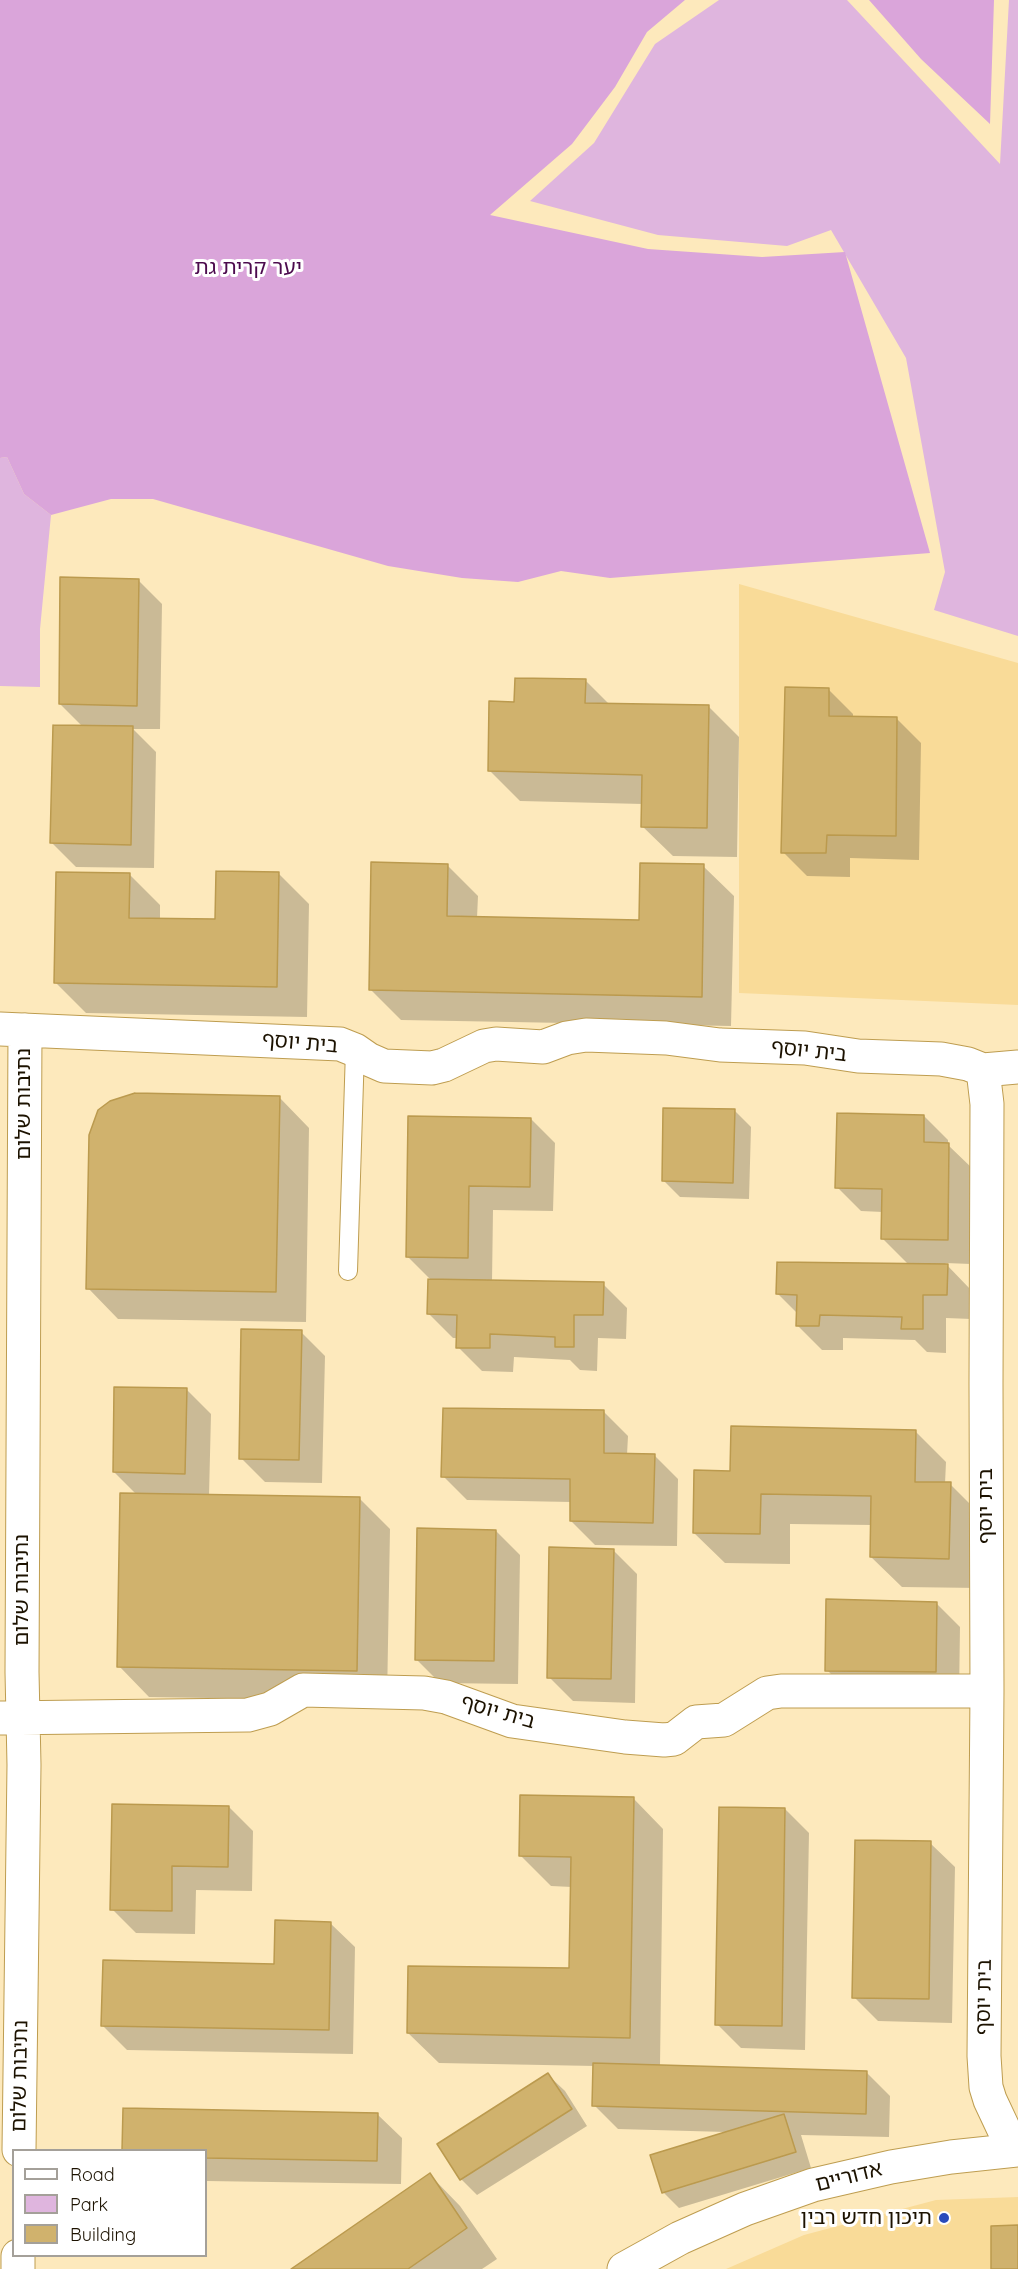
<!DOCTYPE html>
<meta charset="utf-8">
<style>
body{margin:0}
#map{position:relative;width:1018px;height:2269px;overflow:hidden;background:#fde9bc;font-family:Quicksand,sans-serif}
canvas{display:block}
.legend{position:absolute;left:12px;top:2149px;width:195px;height:108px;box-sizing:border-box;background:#fff;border:2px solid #a4a099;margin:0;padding:8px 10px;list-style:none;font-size:18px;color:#1c1200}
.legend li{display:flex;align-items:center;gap:12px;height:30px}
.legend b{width:30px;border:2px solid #a4a099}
</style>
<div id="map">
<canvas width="1018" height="2269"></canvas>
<ul class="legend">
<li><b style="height:8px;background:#fff"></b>Road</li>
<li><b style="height:16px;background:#dfb5de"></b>Park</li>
<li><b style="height:16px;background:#d0b26d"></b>Building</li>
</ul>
</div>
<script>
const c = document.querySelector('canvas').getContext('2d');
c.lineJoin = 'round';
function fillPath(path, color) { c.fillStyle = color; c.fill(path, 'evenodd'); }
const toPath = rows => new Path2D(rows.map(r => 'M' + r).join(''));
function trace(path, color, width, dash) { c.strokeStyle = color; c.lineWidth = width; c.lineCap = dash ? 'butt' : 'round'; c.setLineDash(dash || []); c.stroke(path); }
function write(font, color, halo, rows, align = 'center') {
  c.font = font + ' Quicksand,"Noto Sans Hebrew",sans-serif'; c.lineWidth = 6; c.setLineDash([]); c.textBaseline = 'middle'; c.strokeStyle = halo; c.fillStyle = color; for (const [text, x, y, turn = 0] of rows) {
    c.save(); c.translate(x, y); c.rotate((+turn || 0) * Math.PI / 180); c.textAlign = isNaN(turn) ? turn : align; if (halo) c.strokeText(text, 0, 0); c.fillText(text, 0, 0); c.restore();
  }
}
fillPath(toPath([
 [739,584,1018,663,1018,1005,739,993],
 [1018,2197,1018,2269,726,2269,804,2235,936,2200]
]), '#f9db98');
fillPath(toPath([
 [719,0,847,0,1000,164,1009,0,1018,0,1018,636,934,610,945,572,906,358,831,230,787,246,658,235,530,201,594,143,655,44],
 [7,457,24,494,51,515,40,629,40,687,0,686,0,458]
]), '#dfb5de');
fillPath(toPath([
 [0,0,685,0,647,32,615,87,572,144,490,215,648,249,762,257,845,252,930,553,610,578,561,571,518,582,462,578,388,566,153,499,111,499,51,515,24,494,7,457,0,458],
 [869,0,994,0,990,124,921,59]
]), '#daa5da');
fillPath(toPath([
 [138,580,162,604,160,729,133,729,156,752,154,868,76,867,52,843,83,727,60,704],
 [585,680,610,705,708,706,739,737,737,857,673,856,642,826,643,804,520,801,490,771,516,703],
 [829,690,853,714,853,718,897,719,921,743,919,860,850,858,850,877,807,876,783,852],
 [447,865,478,896,477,918,641,921,703,866,734,896,731,1026,401,1020,371,990],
 [278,873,309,904,307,1017,86,1013,56,983,130,875,160,905,160,920,217,921],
 [279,1097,309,1128,306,1322,118,1319,88,1288],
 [734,1110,751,1127,749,1199,680,1197,664,1181],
 [924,1116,948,1140,948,1145,973,1169,971,1264,945,1263,971,1290,971,1319,946,1318,946,1353,927,1352,915,1340,843,1338,843,1350,822,1350,798,1326,798,1314,778,1294,909,1265,883,1239,883,1212,861,1211,837,1187],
 [410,1117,531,1119,555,1143,553,1211,493,1210,492,1282,603,1284,627,1308,626,1339,598,1338,597,1371,580,1370,570,1360,514,1357,513,1372,482,1371,458,1347,458,1338,453,1338,429,1314,432,1281,407,1256],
 [301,1332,325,1356,322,1483,265,1482,241,1458],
 [187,1390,211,1414,209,1496,359,1498,390,1529,387,1701,149,1697,119,1666,137,1495,114,1472],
 [604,1412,628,1436,627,1455,654,1455,678,1479,677,1546,595,1545,571,1521,571,1502,467,1500,443,1476],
 [915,1431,946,1462,945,1484,950,1484,980,1514,979,1588,902,1587,871,1557,872,1525,790,1524,790,1564,725,1563,694,1533,731,1473],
 [496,1531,520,1555,518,1684,440,1683,416,1659],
 [613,1550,637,1574,635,1703,573,1701,549,1677],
 [936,1603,960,1627,959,1696,851,1694,827,1670],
 [633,1798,663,1829,660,2066,866,2072,890,2096,889,2137,801,2135,811,2168,679,2208,663,2192,726,2132,618,2129,594,2105,595,2066,439,2063,408,2033,571,1970,572,1887,551,1886,521,1856],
 [229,1807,253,1831,252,1891,196,1890,195,1934,136,1933,112,1909],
 [785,1809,809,1833,805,2050,741,2048,717,2024],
 [930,1843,955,1867,952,2023,878,2021,854,1997],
 [330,1923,355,1947,353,2054,127,2050,103,2026,276,1965],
 [548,2075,565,2091,587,2126,477,2195,461,2179],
 [124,2109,377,2114,402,2138,401,2184,206,2181,206,2150,123,2150],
 [430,2175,460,2206,497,2259,482,2269,294,2269]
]), '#0003');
const building = toPath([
 [60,577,139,579,137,706,59,704,60,577],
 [515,678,586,679,585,703,709,705,707,828,641,827,642,775,488,771,489,701,514,702,515,678],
 [785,687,829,688,829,716,897,717,896,836,827,835,826,853,781,853,785,687],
 [53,725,133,726,131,845,50,843,53,725],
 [371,862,448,864,447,916,639,920,640,863,704,864,702,997,369,990,371,862],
 [216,871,279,872,277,987,54,983,56,872,130,873,129,918,215,919,216,871],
 [135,1093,280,1096,276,1292,86,1289,89,1135,98,1110,110,1101,135,1093],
 [663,1108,735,1109,733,1183,662,1181,663,1108],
 [837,1113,924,1115,924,1142,949,1143,948,1240,881,1239,882,1189,835,1188,837,1113],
 [408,1116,531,1118,530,1187,469,1186,468,1258,406,1257,408,1116],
 [777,1262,948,1264,947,1295,923,1295,923,1329,901,1329,902,1317,820,1315,819,1326,796,1326,797,1295,776,1294,777,1262],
 [428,1279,604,1282,603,1315,574,1315,574,1347,555,1347,555,1337,490,1334,490,1348,456,1348,457,1315,427,1314,428,1279],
 [241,1329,302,1330,299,1460,239,1459,241,1329],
 [114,1387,187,1388,185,1474,113,1472,114,1387],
 [443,1408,604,1410,604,1453,655,1454,653,1523,570,1521,570,1479,441,1477,443,1408],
 [731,1426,916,1430,915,1482,951,1482,949,1559,870,1557,871,1496,761,1494,760,1534,693,1533,694,1470,730,1471,731,1426],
 [120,1493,360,1497,357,1671,117,1667,120,1493],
 [417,1528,496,1530,494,1661,415,1660,417,1528],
 [549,1547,614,1549,611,1679,547,1678,549,1547],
 [826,1599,937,1602,936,1672,825,1671,826,1599],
 [520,1795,634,1797,630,2038,407,2033,408,1966,569,1968,571,1857,519,1856,520,1795],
 [112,1804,229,1806,228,1867,172,1866,172,1911,110,1910,112,1804],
 [719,1807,785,1808,782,2026,715,2025,719,1807],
 [855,1840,931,1841,929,1999,852,1998,855,1840],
 [275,1920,331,1922,329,2030,101,2026,103,1960,274,1964,275,1920],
 [593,2063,867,2071,866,2114,592,2106,593,2063],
 [548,2073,572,2109,460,2180,437,2144,548,2073],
 [123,2108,378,2113,377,2161,206,2158,206,2150,122,2150,123,2108],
 [784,2114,796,2152,662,2193,650,2155,784,2114],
 [430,2173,467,2228,408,2269,291,2269,430,2173],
 [1018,2225,1018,2269,991,2269,991,2226,1018,2225]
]);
fillPath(building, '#d0b26d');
trace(building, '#bb9a4e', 1.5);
const lane = toPath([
 [348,1271,355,1050]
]);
const street = toPath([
 [0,1029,340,1044,355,1050,368,1059,384,1066,432,1068,444,1065,484,1046,496,1044,543,1047,567,1038,586,1035,666,1038,720,1045,805,1048,858,1056,941,1059,968,1064,983,1070,1018,1067],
 [983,1070,987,1104,986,1383,987,1691,984,2056,986,2087,990,2100,1006,2134,1018,2149],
 [0,1718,248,1715,270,1709,303,1690,424,1693,446,1697,512,1721,625,1737,664,1740,674,1739,696,1722,724,1720,767,1693,781,1691,987,1691],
 [19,2150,24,1765,22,1672,25,1030],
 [18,2269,18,2256]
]);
const secondary = toPath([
 [624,2269,680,2238,745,2209,813,2185,891,2167,951,2157,1018,2150]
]);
trace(lane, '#be9d50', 20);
trace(street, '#be9d50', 35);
trace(secondary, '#be9d50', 35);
trace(lane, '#fff', 18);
trace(street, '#fff', 33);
trace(secondary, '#fff', 33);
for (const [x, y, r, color] of [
 [944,2218,6,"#2a4bbb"]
]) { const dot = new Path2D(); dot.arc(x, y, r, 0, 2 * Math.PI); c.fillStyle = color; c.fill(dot); trace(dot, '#fff', 2); }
write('21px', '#4c0b4e', '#fff', [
 ["יער קרית גת",248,268]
]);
write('21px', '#1c1200', '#fff', [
 ["בית יוסף",300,1043,5],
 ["בית יוסף",809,1051,6],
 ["נתיבות שלום",24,1104,-90],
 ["בית יוסף",986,1506,-90],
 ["נתיבות שלום",22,1590,-90],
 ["בית יוסף",498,1712,16],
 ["בית יוסף",984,1997,-89],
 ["נתיבות שלום",20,2076,-89],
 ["אדוריים",849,2177,-14]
]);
write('21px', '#1c1200', '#fff', [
 ["תיכון חדש רבין",932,2218]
], 'right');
</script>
